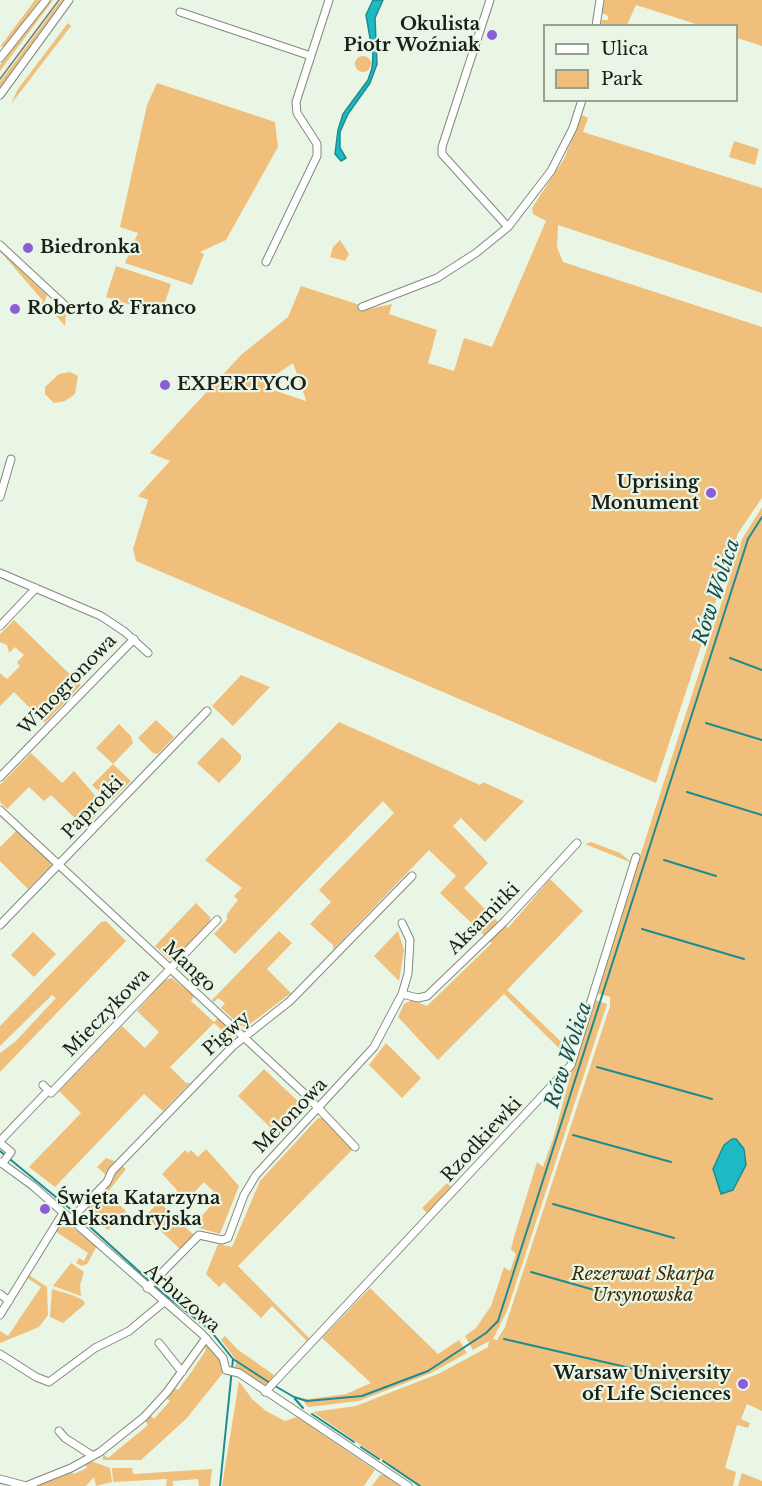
<!DOCTYPE html>
<meta charset="utf-8">
<style>
body{margin:0}
#map{position:relative;width:762px;height:1486px;overflow:hidden;background:#e9f6e5;font-family:"Libre Baskerville",serif}
canvas{display:block}
.legend{position:absolute;left:543px;top:24px;width:195px;height:78px;box-sizing:border-box;background:#e9f6e5;border:2px solid #96a093;margin:0;padding:8px 10px;list-style:none;font-size:18px;color:#1a1f19}
.legend li{display:flex;align-items:center;gap:12px;height:30px}
.legend b{width:30px;border:2px solid #96a093}
</style>
<div id="map">
<canvas width="762" height="1486"></canvas>
<ul class="legend">
<li><b style="height:8px;background:#fff"></b>Ulica</li>
<li><b style="height:16px;background:#f0bf7b"></b>Park</li>
</ul>
</div>
<script>
const c = document.querySelector('canvas').getContext('2d');
c.lineJoin = 'round';
function fillPath(path, color) { c.fillStyle = color; c.fill(path, 'evenodd'); }
const toPath = rows => new Path2D(rows.map(r => 'M' + r).join(''));
function trace(path, color, width, dash) { c.strokeStyle = color; c.lineWidth = width; c.lineCap = dash ? 'butt' : 'round'; c.setLineDash(dash || []); c.stroke(path); }
function write(font, color, halo, rows, align = 'center') {
  c.font = font + ' "Libre Baskerville",serif'; c.lineWidth = 4.5; c.setLineDash([]); c.textBaseline = 'middle'; c.strokeStyle = halo; c.fillStyle = color; for (const [text, x, y, turn = 0] of rows) {
    c.save(); c.translate(x, y); c.rotate((+turn || 0) * Math.PI / 180); c.textAlign = isNaN(turn) ? turn : align; if (halo) c.strokeText(text, 0, 0); c.fillText(text, 0, 0); c.restore();
  }
}
fillPath(toPath([
 [35,0,40,0,5,46,0,47],
 [51,0,53,0,0,71,0,65],
 [61,0,64,0,0,88,0,82],
 [604,0,762,0,762,46,737,38,736,26,699,25,636,5,627,25,601,25,602,20,608,20,608,16,602,13],
 [68,23,71,26,11,104,18,89],
 '355 64a8 8 0 1 1 16 0a8 8 0 1 1-16 0Z',
 [157,83,275,122,278,147,226,240,200,252,204,254,192,285,125,263,138,233,120,227,147,105],
 [582,115,588,118,583,132,762,188,762,293,558,225,557,247,563,262,762,327,762,498,738,533,656,783,136,561,133,549,148,500,138,496,170,461,150,453,241,355,288,317,301,286,360,305,360,311,392,304,389,314,437,330,428,363,454,371,464,338,492,347,546,221,533,214,532,208,564,159],
 [293,363,305,397,306,401,267,388,274,376],
 [734,141,759,149,755,165,729,157],
 [340,240,349,254,345,261,330,257,333,247],
 [0,251,47,295,44,304,40,305,43,301],
 [116,266,171,284,161,315,106,297],
 [57,305,66,313,65,326,52,311,47,313],
 [70,372,78,376,75,394,65,401,54,403,45,394,45,387,59,374],
 [762,507,762,1411,747,1404,741,1419,750,1423,748,1428,737,1425,725,1468,736,1472,733,1486,420,1486,313,1412,356,1406,440,1373,488,1347,489,1341,473,1350,465,1336,476,1328,491,1306,504,1267,510,1271,516,1254,511,1249,514,1237,537,1162,543,1167,554,1136,571,1073,595,1000,607,1004,507,1311,493,1339,497,1340,505,1327,610,1006,610,997,596,993,742,539],
 [14,620,81,685,45,723,14,692,0,706,0,673,7,679,20,666,17,662,24,655,15,647,9,653,7,645,0,642,0,634],
 [241,675,270,687,233,726,212,706],
 [156,720,174,737,158,754,153,753,138,738],
 [339,722,480,785,483,782,524,801,485,842,461,818,453,826,488,863,464,888,498,922,484,935,440,893,456,876,429,850,333,950,333,945,310,924,331,902,319,890,394,813,383,801,235,954,214,934,227,920,227,914,238,900,234,896,242,888,205,860],
 [119,724,131,736,133,743,113,764,131,781,112,800,108,800,92,785,113,764,96,748],
 [222,737,241,755,241,760,219,783,197,763],
 [31,753,62,783,74,771,104,806,85,828,51,795,44,801,29,787,7,809,0,802,0,785],
 [18,829,36,850,50,861,51,866,28,889,0,861,0,847],
 [591,842,620,853,632,863,585,844],
 [550,879,583,911,507,990,573,1053,570,1059,504,994,438,1060,398,1017,404,1004,412,1000,427,1006,492,943,489,941,504,925,508,928],
 [196,903,210,917,210,924,178,959,172,962,155,946],
 [106,921,126,941,0,1072,0,1053,15,1042,56,998,52,995,0,1046,0,1026,101,922],
 [279,931,292,943,267,969,291,993,246,1027,241,1026,221,1008,225,1003,218,998,214,1002,212,1000],
 [398,931,404,950,399,981,374,956],
 [33,932,56,954,34,977,11,955],
 [172,978,194,996,191,1001,214,1022,218,1018,234,1033,230,1038,214,1023,170,1067,186,1083,190,1083,163,1111,144,1094,55,1187,29,1167,81,1113,59,1091,122,1026,145,1048,159,1032,137,1011,165,980],
 [386,1043,421,1078,402,1098,369,1065],
 [264,1069,303,1106,303,1112,280,1137,238,1096],
 [318,1118,322,1118,353,1149,238,1266,309,1338,307,1341,272,1306,261,1318,224,1282,219,1287,206,1274,218,1244,232,1247,260,1181],
 [206,1149,239,1186,220,1234,199,1228,195,1223,219,1197,204,1182,185,1202,177,1196,177,1190,162,1174,185,1150,188,1153,191,1150,198,1157],
 [106,1158,117,1162,107,1176,97,1167],
 [122,1166,126,1169,107,1193,126,1211,108,1230,85,1209],
 [447,1183,451,1187,427,1213,422,1208],
 [159,1202,194,1235,180,1249,145,1216],
 [62,1220,97,1246,87,1264,82,1266,76,1263,79,1258,84,1261,88,1253,55,1231],
 [71,1263,84,1272,80,1285,81,1296,53,1286],
 [29,1275,47,1287,48,1315,39,1327,0,1343,0,1331,8,1336,41,1287,27,1278],
 [370,1288,438,1354,459,1340,467,1353,431,1373,359,1401,308,1407,301,1398,309,1399,346,1394,371,1383,322,1338],
 [52,1289,72,1295,83,1300,85,1304,63,1323,50,1317],
 [182,1302,208,1321,205,1325,179,1305],
 [225,1336,237,1349,274,1375,269,1382,237,1362,268,1383,265,1387,262,1387,234,1368,237,1361,221,1340],
 [204,1346,210,1347,220,1359,223,1373,186,1419,141,1460,103,1460,103,1454,108,1458,148,1425,145,1420,150,1415,154,1419,170,1401,166,1398,174,1388,178,1390,190,1374,206,1350],
 [239,1381,252,1399,266,1411,285,1421,297,1417,375,1470,364,1486,222,1486],
 [91,1461,110,1468,112,1482,96,1486,94,1477,86,1486,34,1486,71,1472,74,1474,87,1468,85,1464],
 [112,1468,132,1468,133,1474,212,1469,210,1486,199,1486,198,1479,173,1481,173,1486,166,1486,167,1479,113,1482],
 [742,1473,762,1481,762,1486,738,1486],
 [380,1475,384,1475,400,1486,372,1486]
]), '#f0bf7b');
const water = toPath([
 [373,0,383,0,375,18,377,64,370,83,348,114,340,132,340,148,346,158,341,161,335,154,338,130,343,114,368,80,372,68,373,55,366,15,373,0],
 [732,1139,736,1139,744,1149,746,1165,733,1190,721,1194,713,1169,724,1145,732,1139]
]);
fillPath(water, '#1fb9c3');
trace(water, '#1e8b90', 1.5);
trace(toPath([
 [730,658,762,670],
 [706,723,762,740],
 [687,792,762,815],
 [664,860,716,876],
 [642,929,744,959],
 [597,1067,712,1099],
 [573,1135,671,1162],
 [0,1151,74,1212],
 [553,1204,674,1238],
 [78,1216,165,1295,210,1330,233,1359,220,1486],
 [531,1272,633,1301],
 [504,1339,678,1379],
 [233,1359,270,1383],
 [275,1386,294,1397,307,1401,362,1396,428,1371,486,1333,498,1321,748,539,762,517],
 [295,1399,303,1408],
 [312,1414,354,1442],
 [361,1447,379,1459],
 [383,1461,420,1486]
]), '#1e8b90', 2);
const minor = toPath([
 [490,0,442,147,442,154,508,227],
 [180,12,311,56],
 [596,26,600,0],
 [0,58,46,0],
 [0,95,69,0],
 [0,245,69,309],
 [266,262,317,156,317,144,297,113,296,102,329,0],
 [362,307,437,278,476,253,508,227,551,171,573,128,582,100],
 [0,497,11,459],
 [0,573,101,616,125,632,148,653],
 [0,626,36,588],
 [0,777,134,639],
 [0,810,306,1095,355,1147],
 [0,925,207,711],
 [402,994,418,998,427,996,504,922,577,843],
 [43,1085,51,1093,217,920],
 [0,1141,45,1094],
 [0,1143,11,1152,2,1164],
 [0,1162,33,1186,202,1334,223,1358,226,1370,239,1373,408,1486],
 [70,1220,107,1182,112,1171,233,1046,290,1001,412,876],
 [147,1288,199,1235,222,1240,228,1238,244,1195,256,1175,374,1047,402,994,408,974,410,940,402,923],
 [0,1294,9,1301],
 [0,1315,63,1213],
 [159,1343,182,1372],
 [0,1354,36,1377,49,1382,95,1348,129,1331,164,1302],
 [265,1392,571,1065,636,857],
 [59,1431,65,1438,93,1456],
 [0,1479,26,1486,71,1468,100,1452,144,1417,167,1392,206,1338]
]);
trace(minor, '#7f8b7c', 9);
trace(minor, '#fff', 7);
trace(toPath([
 [0,79,59,0]
]), '#757d72', 1.5);
for (const [x, y, r, color] of [
 [492,35,6,"#8b5ed8"],
 [28,248,6,"#8b5ed8"],
 [15,309,6,"#8b5ed8"],
 [165,385,6,"#8b5ed8"],
 [711,493,6,"#8b5ed8"],
 [45,1209,6,"#8b5ed8"],
 [743,1384,6,"#8b5ed8"]
]) { const dot = new Path2D(); dot.arc(x, y, r, 0, 2 * Math.PI); c.fillStyle = color; c.fill(dot); trace(dot, '#e9f6e5', 2); }
write('bold 18px', '#1a1f19', '#e9f6e5', [
 ["Okulista",480,25,"right"],
 ["Piotr Woźniak",480,46,"right"],
 ["Biedronka",40,248],
 ["Roberto & Franco",27,309],
 ["EXPERTYCO",177,385],
 ["Uprising",699,483,"right"],
 ["Monument",699,504,"right"],
 ["Święta Katarzyna",57,1199],
 ["Aleksandryjska",57,1220],
 ["Warsaw University",731,1374,"right"],
 ["of Life Sciences",731,1395,"right"]
], 'left');
write('18px', '#1a1f19', '#e9f6e5', [
 ["Winogronowa",68,685,-46],
 ["Paprotki",93,808,-46],
 ["Aksamitki",484,919,-45],
 ["Mango",189,967,43],
 ["Mieczykowa",107,1013,-46],
 ["Pigwy",227,1034,-42],
 ["Melonowa",291,1116,-46],
 ["Rzodkiewki",482,1140,-47],
 ["Arbuzowa",182,1299,41]
]);
write('italic 18px', '#412b07', '#e9f6e5', [
 ["Rezerwat Skarpa",643,1275],
 ["Ursynowska",643,1296]
]);
write('italic 20px', '#134f53', '#e9f6e5', [
 ["Rów Wolica",717,592,-72],
 ["Rów Wolica",569,1055,-72]
]);
</script>
